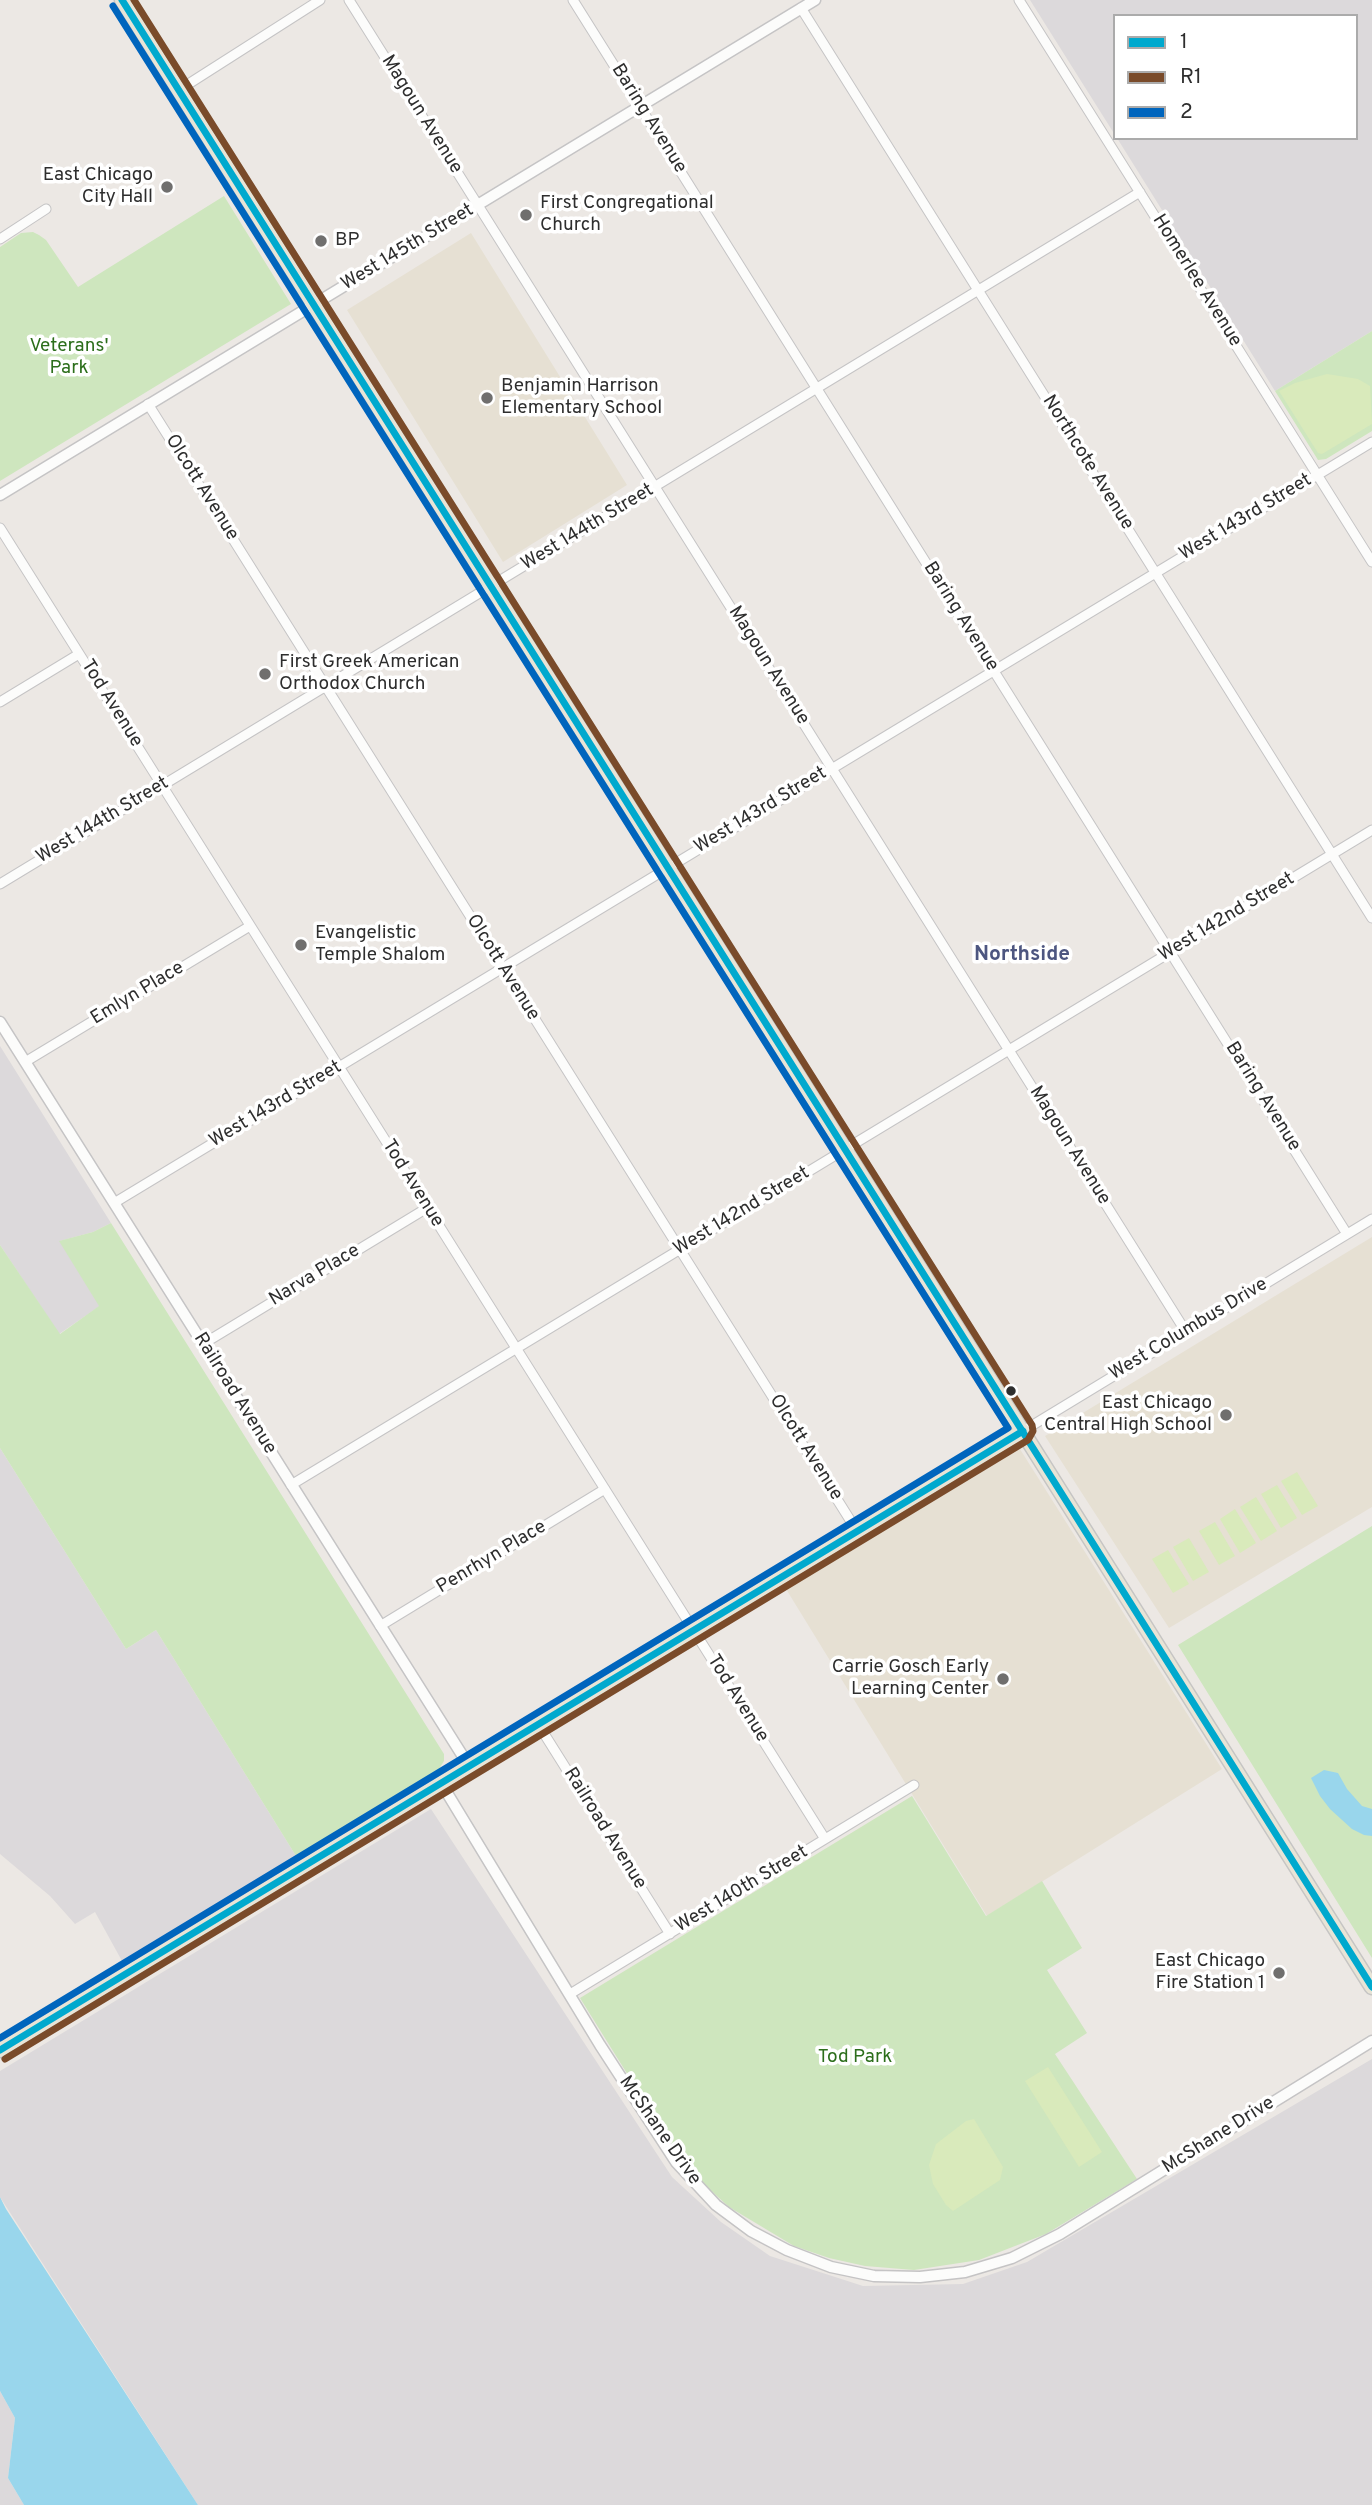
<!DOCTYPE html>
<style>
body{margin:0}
#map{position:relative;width:1372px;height:2505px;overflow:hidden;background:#ece8e4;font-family:Overpass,sans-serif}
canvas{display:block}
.legend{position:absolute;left:1113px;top:14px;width:245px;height:126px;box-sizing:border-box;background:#fff;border:2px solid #ababab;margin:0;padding:9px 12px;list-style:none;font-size:21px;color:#2e2e2e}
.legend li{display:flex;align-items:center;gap:14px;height:35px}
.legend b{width:35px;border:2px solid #ababab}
</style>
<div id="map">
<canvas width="1372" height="2505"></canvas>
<ul class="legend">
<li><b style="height:9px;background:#00a9ce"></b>1</li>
<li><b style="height:9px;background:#7a4b2a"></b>R1</li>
<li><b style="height:9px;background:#0065bd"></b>2</li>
</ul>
</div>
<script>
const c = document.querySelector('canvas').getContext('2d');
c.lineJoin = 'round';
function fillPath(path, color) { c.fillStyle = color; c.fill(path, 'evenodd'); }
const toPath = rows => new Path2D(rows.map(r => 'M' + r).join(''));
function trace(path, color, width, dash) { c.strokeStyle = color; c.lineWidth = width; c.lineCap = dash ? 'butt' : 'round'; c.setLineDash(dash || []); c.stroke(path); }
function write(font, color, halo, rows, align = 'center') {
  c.font = font + ' Overpass,sans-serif'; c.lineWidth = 7; c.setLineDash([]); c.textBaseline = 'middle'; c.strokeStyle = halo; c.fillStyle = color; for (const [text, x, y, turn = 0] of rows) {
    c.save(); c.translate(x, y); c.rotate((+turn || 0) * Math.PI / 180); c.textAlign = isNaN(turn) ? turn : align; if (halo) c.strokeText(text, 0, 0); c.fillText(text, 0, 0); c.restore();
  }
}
fillPath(toPath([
 [1030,0,1372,0,1372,331,1275,391,1117,138,1356,138,1356,16,1115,16,1115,135],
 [0,1046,111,1223,93,1232,60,1241,100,1306,59,1334,0,1245],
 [0,1448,126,1649,156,1630,296,1856,122,1961,95,1912,75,1924,50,1896,0,1854],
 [431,1809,672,2177,721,2222,770,2256,863,2286,963,2284,1027,2262,1372,2059,1372,2505,198,2505,0,2197,0,2071],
 [0,2391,15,2418,8,2478,24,2505,0,2505]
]), '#dcd9db');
fillPath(toPath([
 [471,233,627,485,503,562,347,310],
 [1372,1237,1372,1507,1169,1628,1045,1436],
 [1018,1446,1222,1769,987,1916,786,1589]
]), '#e6e0d3');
fillPath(toPath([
 [224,196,291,304,0,481,0,247,21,233,33,232,39,235,46,240,78,287],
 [1372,331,1372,431,1326,459,1318,460,1275,391],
 [111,1223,444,1754,444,1761,439,1769,296,1856,156,1630,126,1649,0,1448,0,1245,60,1334,99,1306,59,1241,93,1232],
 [1372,1526,1372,1958,1178,1645],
 [912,1796,986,1916,1042,1881,1082,1948,1047,1970,1087,2033,1055,2054,1137,2179,1046,2234,979,2260,914,2270,865,2266,829,2258,794,2246,729,2207,697,2178,669,2141,580,1998]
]), '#cee6be');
fillPath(toPath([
 [1327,374,1358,379,1370,386,1372,424,1322,454,1318,453,1279,391,1295,383],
 [1297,1472,1318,1506,1302,1515,1281,1481],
 [1277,1485,1297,1518,1281,1528,1261,1494],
 [1256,1497,1277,1531,1261,1541,1240,1507],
 [1235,1509,1256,1543,1240,1553,1220,1519],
 [1215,1522,1235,1556,1219,1565,1199,1531],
 [1189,1538,1209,1572,1193,1581,1173,1547],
 [1168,1550,1189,1584,1173,1593,1152,1559],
 [1048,2067,1102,2152,1079,2167,1025,2081],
 [974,2119,1003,2167,1000,2180,953,2211,946,2205,933,2184,929,2165,936,2144,966,2121]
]), '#d9eabb');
fillPath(toPath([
 [1324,1770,1338,1773,1347,1789,1362,1806,1372,1809,1372,1836,1364,1835,1352,1829,1330,1809,1320,1796,1311,1778],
 [0,2197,6,2209,198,2505,24,2505,8,2478,15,2418,0,2391]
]), '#99d6ec');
const minor = toPath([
 [349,0,1186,1332],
 [573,0,1347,1234],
 [1019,0,1372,562],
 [801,8,1372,918],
 [179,90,320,0],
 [0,239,46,209],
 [148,404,857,1531],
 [0,528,825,1839],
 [0,702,79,654],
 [0,884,1140,192],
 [25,1062,250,926],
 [114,1203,1372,442],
 [203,1344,427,1208],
 [1023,1431,1372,1219],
 [291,1485,1372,830],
 [380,1626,605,1489],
 [538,1724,670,1934],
 [570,1994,914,1785]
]);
const tertiary = toPath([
 [0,495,815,0],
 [0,1022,469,1766],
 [441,1783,600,2045,676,2162,716,2205,751,2231,787,2250,831,2267,874,2276,920,2277,965,2272,1012,2258,1060,2234,1372,2041]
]);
const primary = toPath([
 [122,0,1372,1987],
 [0,2050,1023,1431]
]);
trace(minor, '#c5c4c5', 11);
trace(tertiary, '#c5c4c5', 13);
trace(primary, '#c6c5c4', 17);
trace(minor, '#fcfcfb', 9);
trace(tertiary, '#fcfcfb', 10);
trace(primary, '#e8e4d6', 14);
trace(toPath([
 [122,0,1372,1987],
 [0,2050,1023,1431]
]), '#00a9ce', 7);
trace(toPath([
 [5,2059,1028,1440,1033,1431,1032,1425,134,0]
]), '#7a4b2a', 7);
trace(toPath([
 [0,2038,1008,1428,113,6]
]), '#0065bd', 7);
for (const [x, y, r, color] of [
 [167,187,7,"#706f6e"],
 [526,215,7,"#706f6e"],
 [321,241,7,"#706f6e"],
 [487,398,7,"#706f6e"],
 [265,674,7,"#706f6e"],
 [301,945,7,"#706f6e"],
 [1011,1391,6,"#2e2e2e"],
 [1226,1415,7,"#706f6e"],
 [1003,1679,7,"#706f6e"],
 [1279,1973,7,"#706f6e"]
]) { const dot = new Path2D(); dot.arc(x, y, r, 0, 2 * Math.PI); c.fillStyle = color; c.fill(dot); trace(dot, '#fff', 2.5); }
write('19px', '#2e2e2e', '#fff', [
 ["Magoun Avenue",421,115,58],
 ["Baring Avenue",648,119,58],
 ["West 145th Street",408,248,-31],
 ["Homerlee Avenue",1196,281,58],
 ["Northcote Avenue",1087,463,58],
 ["Olcott Avenue",201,488,58],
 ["West 143rd Street",1246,518,-31],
 ["West 144th Street",588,528,-31],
 ["Baring Avenue",960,617,58],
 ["Magoun Avenue",768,666,58],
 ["Tod Avenue",111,704,58],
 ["West 143rd Street",761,811,-31],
 ["West 144th Street",103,821,-31],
 ["West 142nd Street",1227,918,-31],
 ["Olcott Avenue",502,968,58],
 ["Emlyn Place",138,994,-31],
 ["Baring Avenue",1262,1097,58],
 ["West 143rd Street",276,1105,-31],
 ["Magoun Avenue",1069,1146,58],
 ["Tod Avenue",412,1184,58],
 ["West 142nd Street",742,1212,-31],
 ["Narva Place",315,1276,-31],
 ["West Columbus Drive",1189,1330,-31],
 ["Railroad Avenue",234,1394,58],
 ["Olcott Avenue",805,1448,58],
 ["Penrhyn Place",492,1558,-31],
 ["Tod Avenue",737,1699,58],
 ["Railroad Avenue",604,1829,58],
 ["West 140th Street",742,1890,-31],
 ["McShane Drive",659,2131,55],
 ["McShane Drive",1219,2136,-32]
]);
write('19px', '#2e2e2e', '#fff', [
 ["East Chicago",153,176,"right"],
 ["City Hall",153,198,"right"],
 ["First Congregational",540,204],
 ["Church",540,226],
 ["BP",335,241],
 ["Benjamin Harrison",501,387],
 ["Elementary School",501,409],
 ["First Greek American",279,663],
 ["Orthodox Church",279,685],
 ["Evangelistic",315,934],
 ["Temple Shalom",315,956],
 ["East Chicago",1212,1404,"right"],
 ["Central High School",1212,1426,"right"],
 ["Carrie Gosch Early",989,1668,"right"],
 ["Learning Center",989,1690,"right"],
 ["East Chicago",1265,1962,"right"],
 ["Fire Station 1",1265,1984,"right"]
], 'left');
write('19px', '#2c6e1b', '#fff', [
 ["Veterans'",69,347],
 ["Park",69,369],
 ["Tod Park",855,2058]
]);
write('bold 21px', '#4d5680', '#fff', [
 ["Northside",1022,956]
]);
</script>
